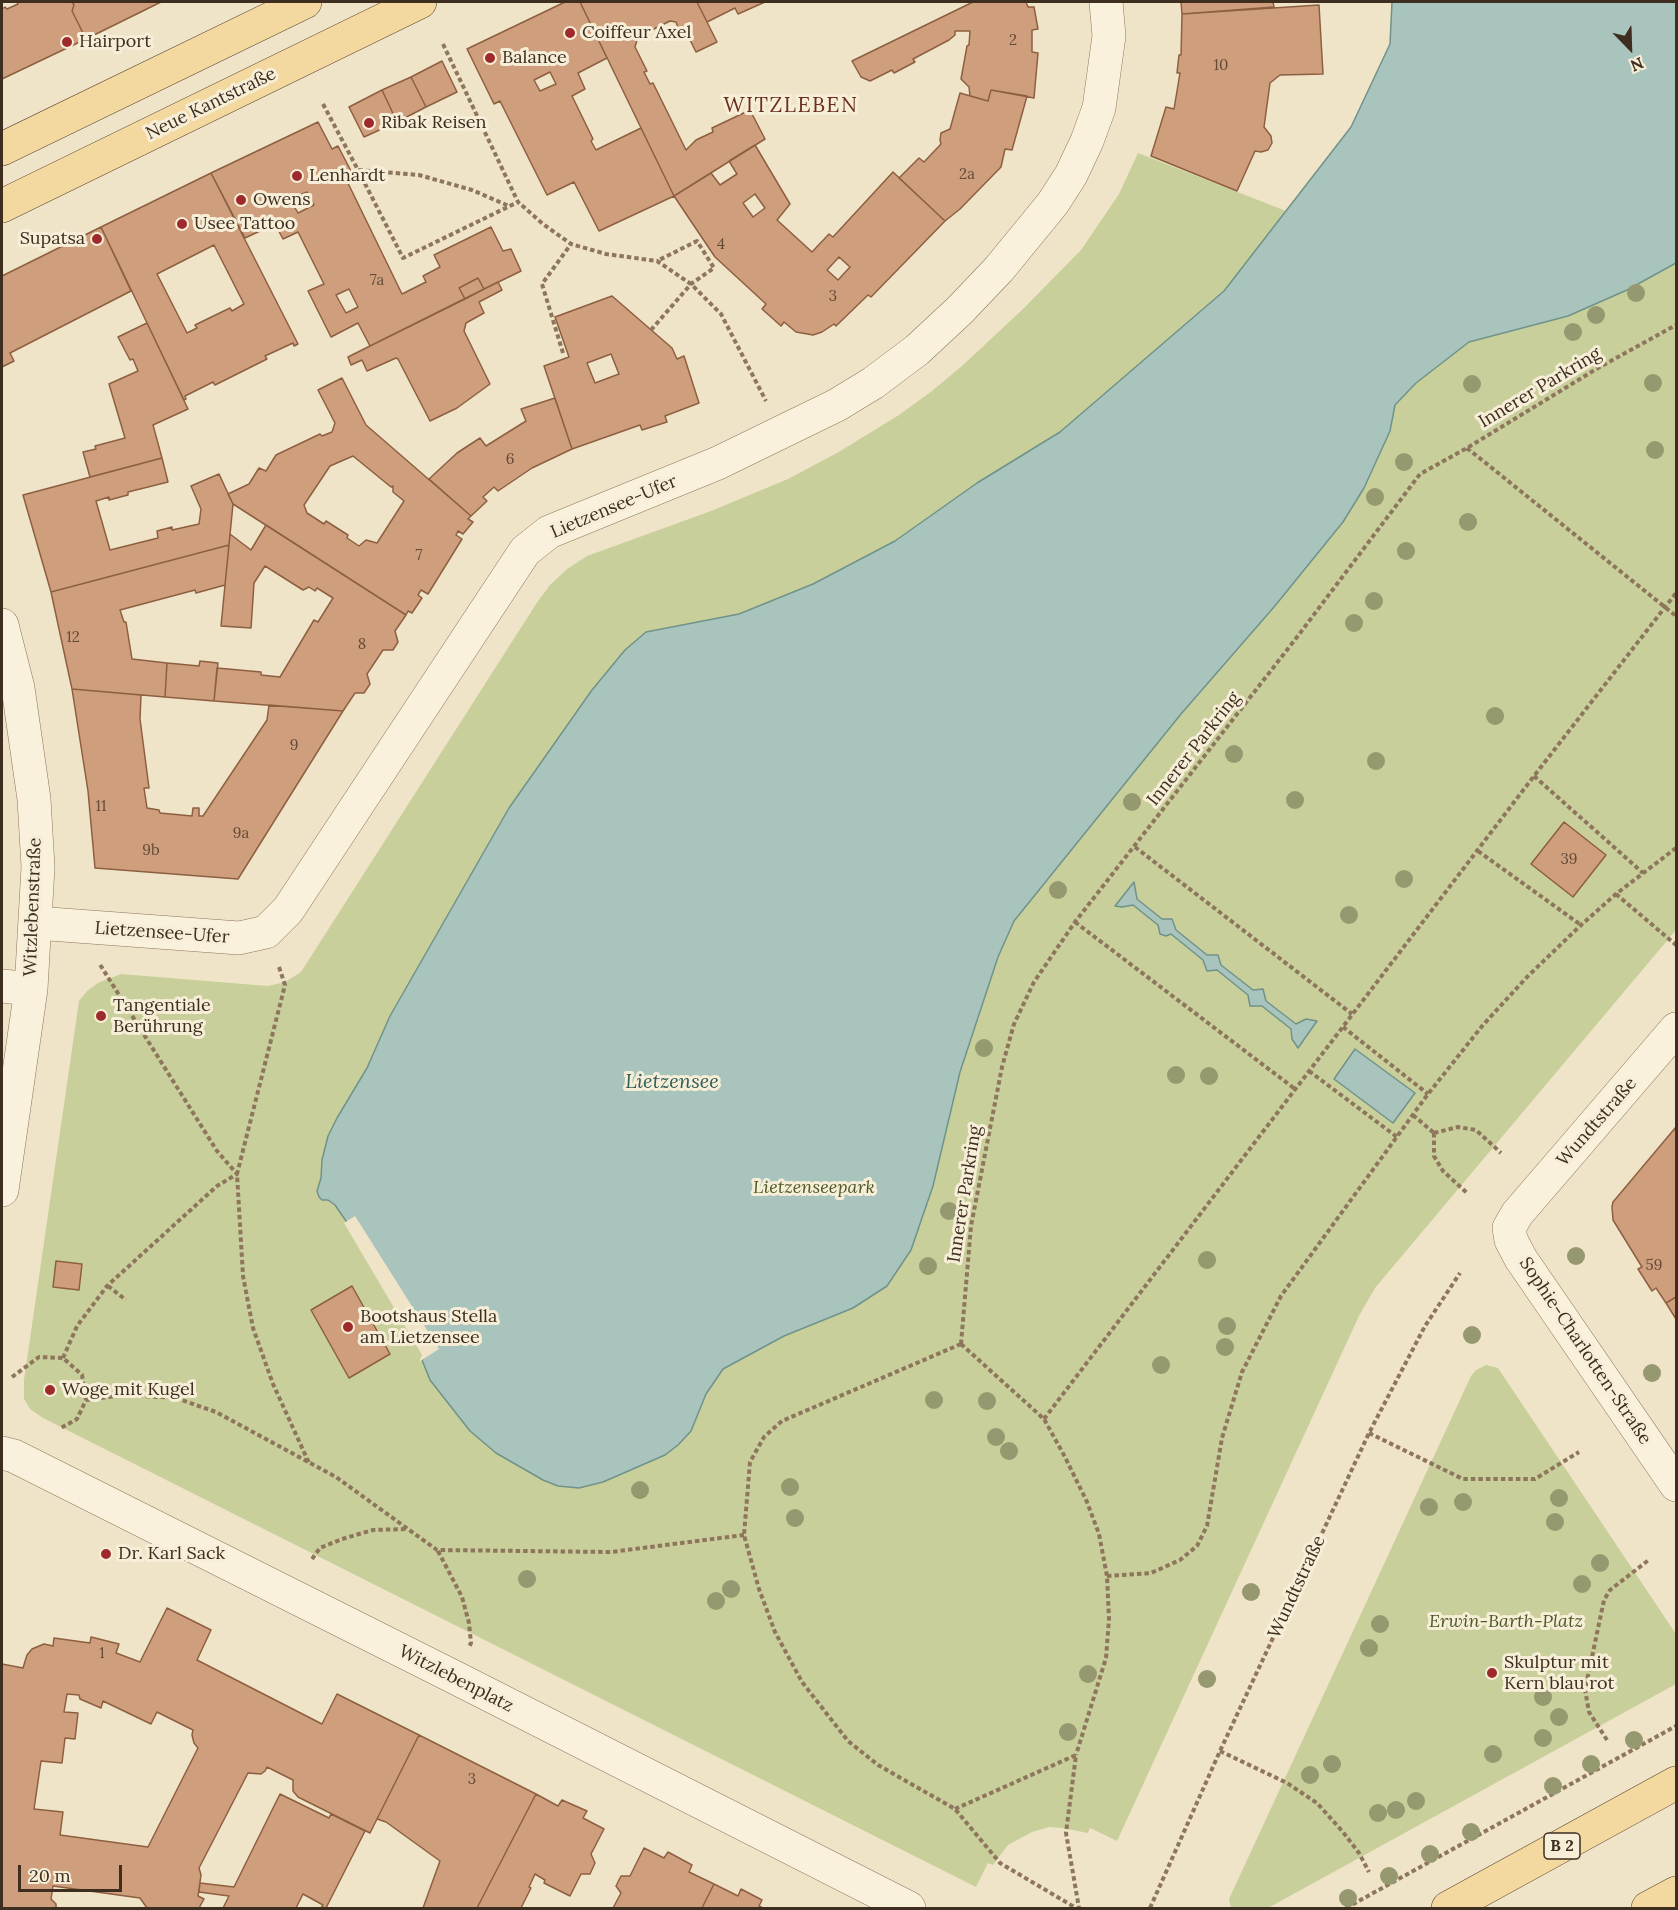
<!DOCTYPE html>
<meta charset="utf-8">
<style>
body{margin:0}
#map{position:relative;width:1678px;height:1910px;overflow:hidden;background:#f0e4c8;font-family:Lora,serif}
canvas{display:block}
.frame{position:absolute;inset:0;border:3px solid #3d2e20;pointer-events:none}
.north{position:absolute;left:1600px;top:18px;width:60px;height:60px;-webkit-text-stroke:4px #f7eed8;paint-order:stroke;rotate:157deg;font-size:16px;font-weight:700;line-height:24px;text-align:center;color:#3d2e20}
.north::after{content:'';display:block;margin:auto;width:21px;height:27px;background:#3d2e20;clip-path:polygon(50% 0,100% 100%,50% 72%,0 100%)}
.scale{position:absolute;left:18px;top:1865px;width:104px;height:27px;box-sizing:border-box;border:3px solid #3d2e20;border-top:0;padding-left:8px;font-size:18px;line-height:21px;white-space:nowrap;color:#3d2e20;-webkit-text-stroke:4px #f7eed8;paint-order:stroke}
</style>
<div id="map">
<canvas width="1678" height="1910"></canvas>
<div class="frame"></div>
<div class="north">N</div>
<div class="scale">20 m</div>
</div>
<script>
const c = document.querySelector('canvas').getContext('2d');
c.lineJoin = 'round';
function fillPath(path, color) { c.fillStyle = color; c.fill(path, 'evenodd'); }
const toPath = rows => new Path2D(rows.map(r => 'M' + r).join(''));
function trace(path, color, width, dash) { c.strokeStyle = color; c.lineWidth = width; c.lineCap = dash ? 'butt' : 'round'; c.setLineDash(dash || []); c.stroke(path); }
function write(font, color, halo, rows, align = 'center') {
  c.font = font + ' Lora,serif'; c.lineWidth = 6; c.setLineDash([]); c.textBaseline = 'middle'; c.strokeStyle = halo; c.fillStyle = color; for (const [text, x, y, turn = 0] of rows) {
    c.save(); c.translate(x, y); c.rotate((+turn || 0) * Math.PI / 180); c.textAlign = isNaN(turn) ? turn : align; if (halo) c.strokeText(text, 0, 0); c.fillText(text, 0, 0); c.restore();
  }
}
fillPath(toPath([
 [1392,2,1676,2,1676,930,1375,1288,1359,1316,1117,1841,1090,1828,1088,1833,1062,1828,1049,1827,1032,1832,1008,1845,993,1865,988,1863,976,1887,43,1418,30,1409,24,1399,24,1380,79,1001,87,991,98,983,121,974,268,986,285,982,301,972,538,601,550,585,567,569,587,556,711,511,788,479,837,453,899,415,932,391,963,365,1022,310,1081,250,1119,194,1138,153,1286,211,1351,127,1390,44],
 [1486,1365,1498,1368,1676,1634,1676,1684,1268,1908,1231,1908,1229,1899,1471,1376,1476,1370]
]), '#c9cf9b');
const water = toPath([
 [1392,2,1676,2,1676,263,1627,290,1568,316,1469,342,1416,383,1395,405,1390,431,1364,488,1343,522,1274,607,1181,714,1014,921,998,957,960,1072,933,1186,911,1250,887,1286,853,1308,784,1336,723,1369,706,1394,691,1431,678,1445,665,1455,603,1482,579,1488,558,1486,543,1480,496,1453,470,1431,430,1380,422,1360,426,1355,346,1221,335,1205,328,1200,322,1200,319,1197,317,1191,321,1178,322,1160,328,1136,337,1118,367,1068,390,1016,509,808,592,690,625,650,646,632,739,614,813,584,895,541,977,483,1060,432,1224,291,1351,127,1390,44,1392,2],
 [1134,882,1137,899,1162,919,1172,919,1176,930,1207,955,1218,955,1221,965,1253,990,1263,989,1266,1001,1296,1024,1306,1019,1317,1021,1298,1048,1292,1039,1291,1029,1262,1006,1250,1006,1248,995,1217,970,1207,971,1203,960,1171,934,1166,936,1160,934,1158,925,1133,905,1122,907,1115,906,1134,882],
 [1355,1049,1415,1093,1393,1123,1334,1079,1355,1049]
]);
fillPath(water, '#a9c4bc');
trace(water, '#6f938a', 1.5);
fillPath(toPath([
 [355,1216,439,1349,419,1362,422,1355,344,1223]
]), '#f0e4c8');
const building = toPath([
 [17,2,72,2,74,5,72,11,86,39,2,79,2,9,5,7,7,9,18,4,17,2],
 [72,2,161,2,86,39,72,11,74,5,72,2],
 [565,2,580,2,607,58,578,73,585,89,572,96,593,139,591,141,596,150,641,128,674,196,599,231,574,182,547,195,500,101,494,104,467,49,565,2],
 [550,72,556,84,540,91,534,80,550,72],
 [580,2,697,2,717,42,696,52,686,32,679,30,676,22,670,21,638,37,635,47,647,71,644,72,650,84,653,83,686,150,696,140,713,132,712,128,750,110,765,139,674,196,580,2],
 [697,2,765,2,738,14,735,8,707,22,697,2],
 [973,2,1026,2,1028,7,1034,7,1038,29,1032,30,1032,52,1038,53,1034,98,991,90,988,101,970,96,969,87,961,79,967,46,969,45,970,31,955,31,955,35,949,40,913,59,915,62,894,73,892,70,870,81,861,77,852,61,973,2],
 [1181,2,1273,2,1274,7,1182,14,1181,2],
 [1319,5,1323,74,1280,75,1270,83,1264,127,1271,136,1272,143,1268,150,1261,152,1255,151,1237,191,1151,156,1166,107,1174,109,1180,73,1177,73,1179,55,1181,55,1182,14,1319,5],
 [442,61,457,92,426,107,411,77,442,61],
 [411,77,426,107,397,122,382,90,411,77],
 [382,90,397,122,364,137,349,107,382,90],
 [991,90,1027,96,1012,150,1005,149,1001,167,960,209,945,221,899,178,919,158,924,162,941,144,940,140,941,133,950,129,960,93,988,101,991,90],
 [318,122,332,149,338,146,352,173,345,177,402,294,426,282,423,276,440,267,434,255,491,227,503,251,511,249,521,271,484,289,478,278,459,288,465,299,370,346,358,323,331,337,308,291,324,284,298,232,283,239,275,224,245,238,211,173,318,122],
 [307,192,314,205,298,213,290,199,307,192],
 [349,289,358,307,346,313,336,295,349,289],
 [755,145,790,204,777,220,812,252,829,234,833,237,893,172,945,221,871,297,868,295,836,326,834,324,822,332,813,335,796,332,784,322,781,326,762,309,766,304,715,257,674,196,711,173,720,185,737,174,729,161,755,145],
 [755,194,765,208,753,217,743,203,755,194],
 [839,257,850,267,838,280,827,270,839,257],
 [211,173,298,344,294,346,293,343,265,356,267,359,215,385,213,382,185,396,186,399,184,400,101,227,211,173],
 [214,245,244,304,232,311,230,308,195,325,197,328,187,333,157,274,214,245],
 [101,227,131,291,10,353,14,361,2,367,2,276,101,227],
 [478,278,484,289,465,299,459,288,478,278],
 [498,282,502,290,479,302,484,313,466,323,464,331,490,384,457,408,430,421,398,359,396,358,367,371,362,360,351,365,348,357,498,282],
 [612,296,672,348,677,359,684,356,699,403,665,416,667,422,642,430,640,425,572,449,544,366,569,357,555,317,612,296],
 [611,354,619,374,595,383,587,363,611,354],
 [147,323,188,409,153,425,162,458,90,477,83,452,96,449,95,446,125,438,109,384,138,371,133,359,130,360,118,337,147,323],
 [342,378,366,425,471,516,468,519,473,522,463,534,458,531,456,535,462,539,428,594,421,590,418,595,422,598,412,613,408,611,406,615,233,504,228,494,249,484,259,468,266,471,276,455,320,434,322,436,332,432,335,423,318,390,342,378],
 [353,456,391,487,393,486,393,492,404,501,377,543,366,540,359,546,347,538,348,535,326,521,324,524,307,513,304,505,330,466,353,456],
 [555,398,572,449,532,468,498,491,494,487,483,497,487,501,471,516,429,479,457,453,480,438,486,446,526,421,521,409,555,398],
 [162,458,168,482,128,492,128,495,109,500,109,497,96,501,110,550,158,538,157,531,172,527,172,530,199,524,201,509,191,486,219,474,233,504,229,545,51,592,23,495,162,458],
 [266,525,406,615,395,631,398,642,393,650,383,650,367,674,370,684,364,693,355,693,343,711,214,701,217,668,261,672,261,675,280,677,314,620,318,622,333,598,317,588,315,591,309,587,303,590,265,566,254,583,251,628,221,626,230,534,251,550,266,525],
 [229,545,225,585,196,593,195,590,120,610,124,622,126,622,132,659,167,663,165,697,72,689,51,592,229,545],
 [200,661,218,663,214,701,165,697,167,663,199,666,200,661],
 [72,689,141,695,140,719,149,788,144,788,147,808,159,810,160,813,192,816,193,808,199,808,199,816,203,816,267,720,269,705,343,711,238,879,95,868,88,791,72,689],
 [1564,822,1606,855,1573,897,1531,864,1564,822],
 [1676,1127,1676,1297,1666,1303,1656,1288,1652,1291,1638,1269,1642,1267,1613,1220,1612,1207,1613,1202,1676,1127],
 [56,1261,82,1264,79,1290,53,1287,56,1261],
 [352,1286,390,1354,349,1378,311,1310,352,1286],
 [1676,1297,1676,1319,1666,1303,1676,1297],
 [167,1608,211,1630,197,1660,322,1724,337,1694,419,1735,370,1833,298,1797,293,1791,293,1780,267,1767,265,1771,261,1774,248,1773,199,1868,201,1875,198,1896,204,1899,199,1908,147,1908,140,1898,53,1886,51,1899,56,1904,56,1908,2,1908,2,1664,23,1668,27,1655,32,1649,44,1644,53,1646,54,1638,90,1643,91,1637,119,1644,116,1653,140,1662,167,1608],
 [67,1694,79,1695,80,1699,101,1708,103,1701,151,1724,157,1712,193,1730,192,1735,194,1743,198,1748,148,1847,60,1835,63,1812,34,1809,41,1761,62,1763,65,1738,75,1739,78,1713,64,1712,67,1694],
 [419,1735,536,1794,477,1908,423,1908,440,1861,386,1822,377,1819,419,1735],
 [280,1794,329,1818,331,1814,365,1831,326,1908,321,1908,323,1905,303,1894,296,1908,223,1908,229,1896,199,1892,200,1883,234,1887,280,1794],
 [536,1794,558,1806,562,1800,587,1811,583,1818,604,1829,591,1854,595,1863,590,1874,581,1874,570,1896,544,1883,545,1880,535,1874,529,1887,531,1888,521,1908,477,1908,536,1794],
 [644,1848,664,1858,668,1852,692,1865,689,1872,714,1884,702,1908,613,1908,621,1893,616,1886,621,1876,630,1876,644,1848],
 [714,1884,738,1896,741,1889,762,1900,759,1906,763,1908,702,1908,714,1884]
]);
fillPath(building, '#cf9f7d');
trace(building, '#8d5f41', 1.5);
const minor = toPath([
 [2,625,18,688,34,799,38,867,31,989,2,1190],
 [36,923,239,938,266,932,288,910,525,551,549,532,718,463,837,405,873,383,917,350,960,310,999,269,1053,203,1071,175,1087,141,1099,108,1109,36,1106,2],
 [2,986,31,989],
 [1676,1029,1517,1214,1509,1228,1511,1240,1521,1259,1676,1485],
 [2,1453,14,1456,452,1676,909,1908]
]);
const major = toPath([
 [2,149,305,2],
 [2,206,420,2],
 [1448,1908,1676,1783],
 [1648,1908,1676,1893]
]);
trace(minor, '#8d765c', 34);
trace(major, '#5b4430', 34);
trace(toPath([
 [443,44,518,202,543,224,571,244,606,254,657,261,691,284,721,314,766,401],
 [323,104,358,170,419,175,472,190,509,206],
 [358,170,403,258,518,202],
 [651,330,691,284,714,268,697,241,657,261],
 [563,353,542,284,571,244],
 [1467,448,1676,616],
 [1534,776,1643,873],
 [1135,847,1352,1014],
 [1478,851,1581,925],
 [1616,894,1676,945],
 [1075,922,1295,1089],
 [279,967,285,985,237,1174,243,1276,253,1328,273,1384,309,1463],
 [1343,1027,1428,1094],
 [1309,1071,1397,1137],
 [1413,1115,1434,1133],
 [1434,1133,1458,1127,1476,1130,1501,1153],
 [1434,1133,1434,1156,1443,1171,1467,1193],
 [108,1286,126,1300],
 [961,1344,971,1226,1002,1067,1014,1024,1034,982,1075,922,1294,641,1420,474,1467,448,1598,368,1676,325],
 [961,1344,782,1421,764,1437,750,1462,744,1535,759,1589,775,1632,802,1682,848,1741,878,1765,955,1809,1000,1863,1076,1908],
 [961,1344,1044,1419,1065,1457,1087,1502,1099,1534,1107,1576,1109,1619,1106,1658,1076,1755],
 [63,1358,77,1326,107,1286,217,1186,237,1174,217,1151,99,963],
 [12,1377,39,1357,63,1358,82,1375,86,1400,77,1419,59,1429],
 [86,1400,125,1395,176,1398,216,1412,336,1477,437,1550,611,1552,744,1535],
 [1044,1419,1534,776,1676,593],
 [1369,1433,1463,1479,1535,1479,1579,1452],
 [438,1551,462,1597,469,1623,471,1643,469,1647],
 [312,1559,320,1548,342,1539,373,1530,406,1529],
 [1107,1576,1151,1573,1180,1560,1197,1546,1207,1526,1222,1438,1242,1372,1281,1296,1428,1094,1483,1025,1527,977,1581,925,1616,894,1676,848],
 [1607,1740,1589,1712,1585,1690,1604,1600,1610,1590,1650,1559],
 [1220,1751,1287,1783,1317,1803,1343,1832,1359,1853,1369,1872],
 [955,1809,1076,1755,1066,1833,1079,1908],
 [1150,1908,1220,1751,1369,1433,1425,1326,1460,1273],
 [1346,1908,1676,1726]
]), '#8d765c', 4, [4.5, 3]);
trace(minor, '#faf1dc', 33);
trace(major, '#f3d9a0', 33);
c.fillStyle = '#96986f';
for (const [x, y] of [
 [1636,293],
 [1596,315],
 [1573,332],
 [1653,383],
 [1472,384],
 [1655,450],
 [1404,462],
 [1375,497],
 [1468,522],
 [1406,551],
 [1374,601],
 [1354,623],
 [1495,716],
 [1234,754],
 [1376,761],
 [1295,800],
 [1132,802],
 [1404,879],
 [1058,890],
 [1349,915],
 [984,1048],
 [1176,1075],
 [1209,1076],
 [949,1211],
 [1576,1256],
 [1207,1260],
 [928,1266],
 [1227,1326],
 [1472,1335],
 [1225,1347],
 [1161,1365],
 [1652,1373],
 [934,1400],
 [987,1401],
 [996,1437],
 [1009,1451],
 [790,1487],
 [640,1490],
 [1559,1498],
 [1463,1502],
 [1429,1507],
 [795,1518],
 [1555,1522],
 [1600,1563],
 [527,1579],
 [1582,1584],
 [731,1589],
 [1251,1592],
 [716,1601],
 [1380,1624],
 [1369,1648],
 [1088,1674],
 [1207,1679],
 [1543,1697],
 [1559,1717],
 [1068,1732],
 [1543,1738],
 [1634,1740],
 [1493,1754],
 [1332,1764],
 [1591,1764],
 [1310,1775],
 [1553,1786],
 [1416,1801],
 [1396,1810],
 [1378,1813],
 [1471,1832],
 [1430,1854],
 [1389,1876],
 [1348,1898]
]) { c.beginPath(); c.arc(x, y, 9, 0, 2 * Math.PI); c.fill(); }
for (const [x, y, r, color] of [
 [570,33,6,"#9e2a2b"],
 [67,42,6,"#9e2a2b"],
 [490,58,6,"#9e2a2b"],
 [369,123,6,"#9e2a2b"],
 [297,176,6,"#9e2a2b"],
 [241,200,6,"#9e2a2b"],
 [182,224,6,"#9e2a2b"],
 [97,239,6,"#9e2a2b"],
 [101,1016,6,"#9e2a2b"],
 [348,1327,6,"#9e2a2b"],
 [50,1390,6,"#9e2a2b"],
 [106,1554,6,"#9e2a2b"],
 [1492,1673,6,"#9e2a2b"]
]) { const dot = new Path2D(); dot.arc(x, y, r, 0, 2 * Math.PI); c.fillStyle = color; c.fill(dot); trace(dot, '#f7eed8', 2); }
write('15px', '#624a37', null, [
 ["2",1013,41],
 ["10",1221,66],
 ["2a",967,175],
 ["4",721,245],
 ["7a",377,281],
 ["3",833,297],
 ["6",510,460],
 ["7",419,556],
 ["12",73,638],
 ["8",362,645],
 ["9",294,746],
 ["11",101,807],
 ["9a",241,834],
 ["9b",151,851],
 ["39",1569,860],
 ["59",1654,1266],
 ["1",102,1654],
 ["3",472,1780]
]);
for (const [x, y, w] of [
 [1562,1846,36]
]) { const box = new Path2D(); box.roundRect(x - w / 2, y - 13, w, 26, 4.5); c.fillStyle = '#f7eed8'; c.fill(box); trace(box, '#3d2e20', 1.5); }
write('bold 16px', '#3d2e20', null, [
 ["B 2",1562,1846]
]);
write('18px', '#3d2e20', '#f7eed8', [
 ["Coiffeur Axel",582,33],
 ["Hairport",79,42],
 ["Balance",502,58],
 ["Ribak Reisen",381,123],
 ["Lenhardt",309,176],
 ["Owens",253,200],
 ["Usee Tattoo",194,224],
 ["Supatsa",85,239,"right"],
 ["Tangentiale",113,1006],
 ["Berührung",113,1027],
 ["Bootshaus Stella",360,1317],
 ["am Lietzensee",360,1338],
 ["Woge mit Kugel",62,1390],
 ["Dr. Karl Sack",118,1554],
 ["Skulptur mit",1504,1663],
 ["Kern blau rot",1504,1684]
], 'left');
write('18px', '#3d2e20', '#f7eed8', [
 ["Neue Kantstraße",211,104,-26],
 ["Innerer Parkring",1540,388,-31],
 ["Lietzensee-Ufer",614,507,-23],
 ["Innerer Parkring",1194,749,-52],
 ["Witzlebenstraße",33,907,-88],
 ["Lietzensee-Ufer",162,933,4],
 ["Wundtstraße",1597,1122,-49],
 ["Innerer Parkring",965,1194,-81],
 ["Sophie-Charlotten-Straße",1585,1351,56],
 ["Wundtstraße",1297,1587,-65],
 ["Witzlebenplatz",456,1679,27]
]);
write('italic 18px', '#4d5a26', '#f7eed8', [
 ["Lietzenseepark",814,1188],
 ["Erwin-Barth-Platz",1506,1622]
]);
write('italic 20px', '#2f5d5a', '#f7eed8', [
 ["Lietzensee",672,1082]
]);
c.letterSpacing = '1.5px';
write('21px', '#6b2e1e', '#f7eed8', [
 ["WITZLEBEN",791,106]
]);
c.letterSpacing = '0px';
</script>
